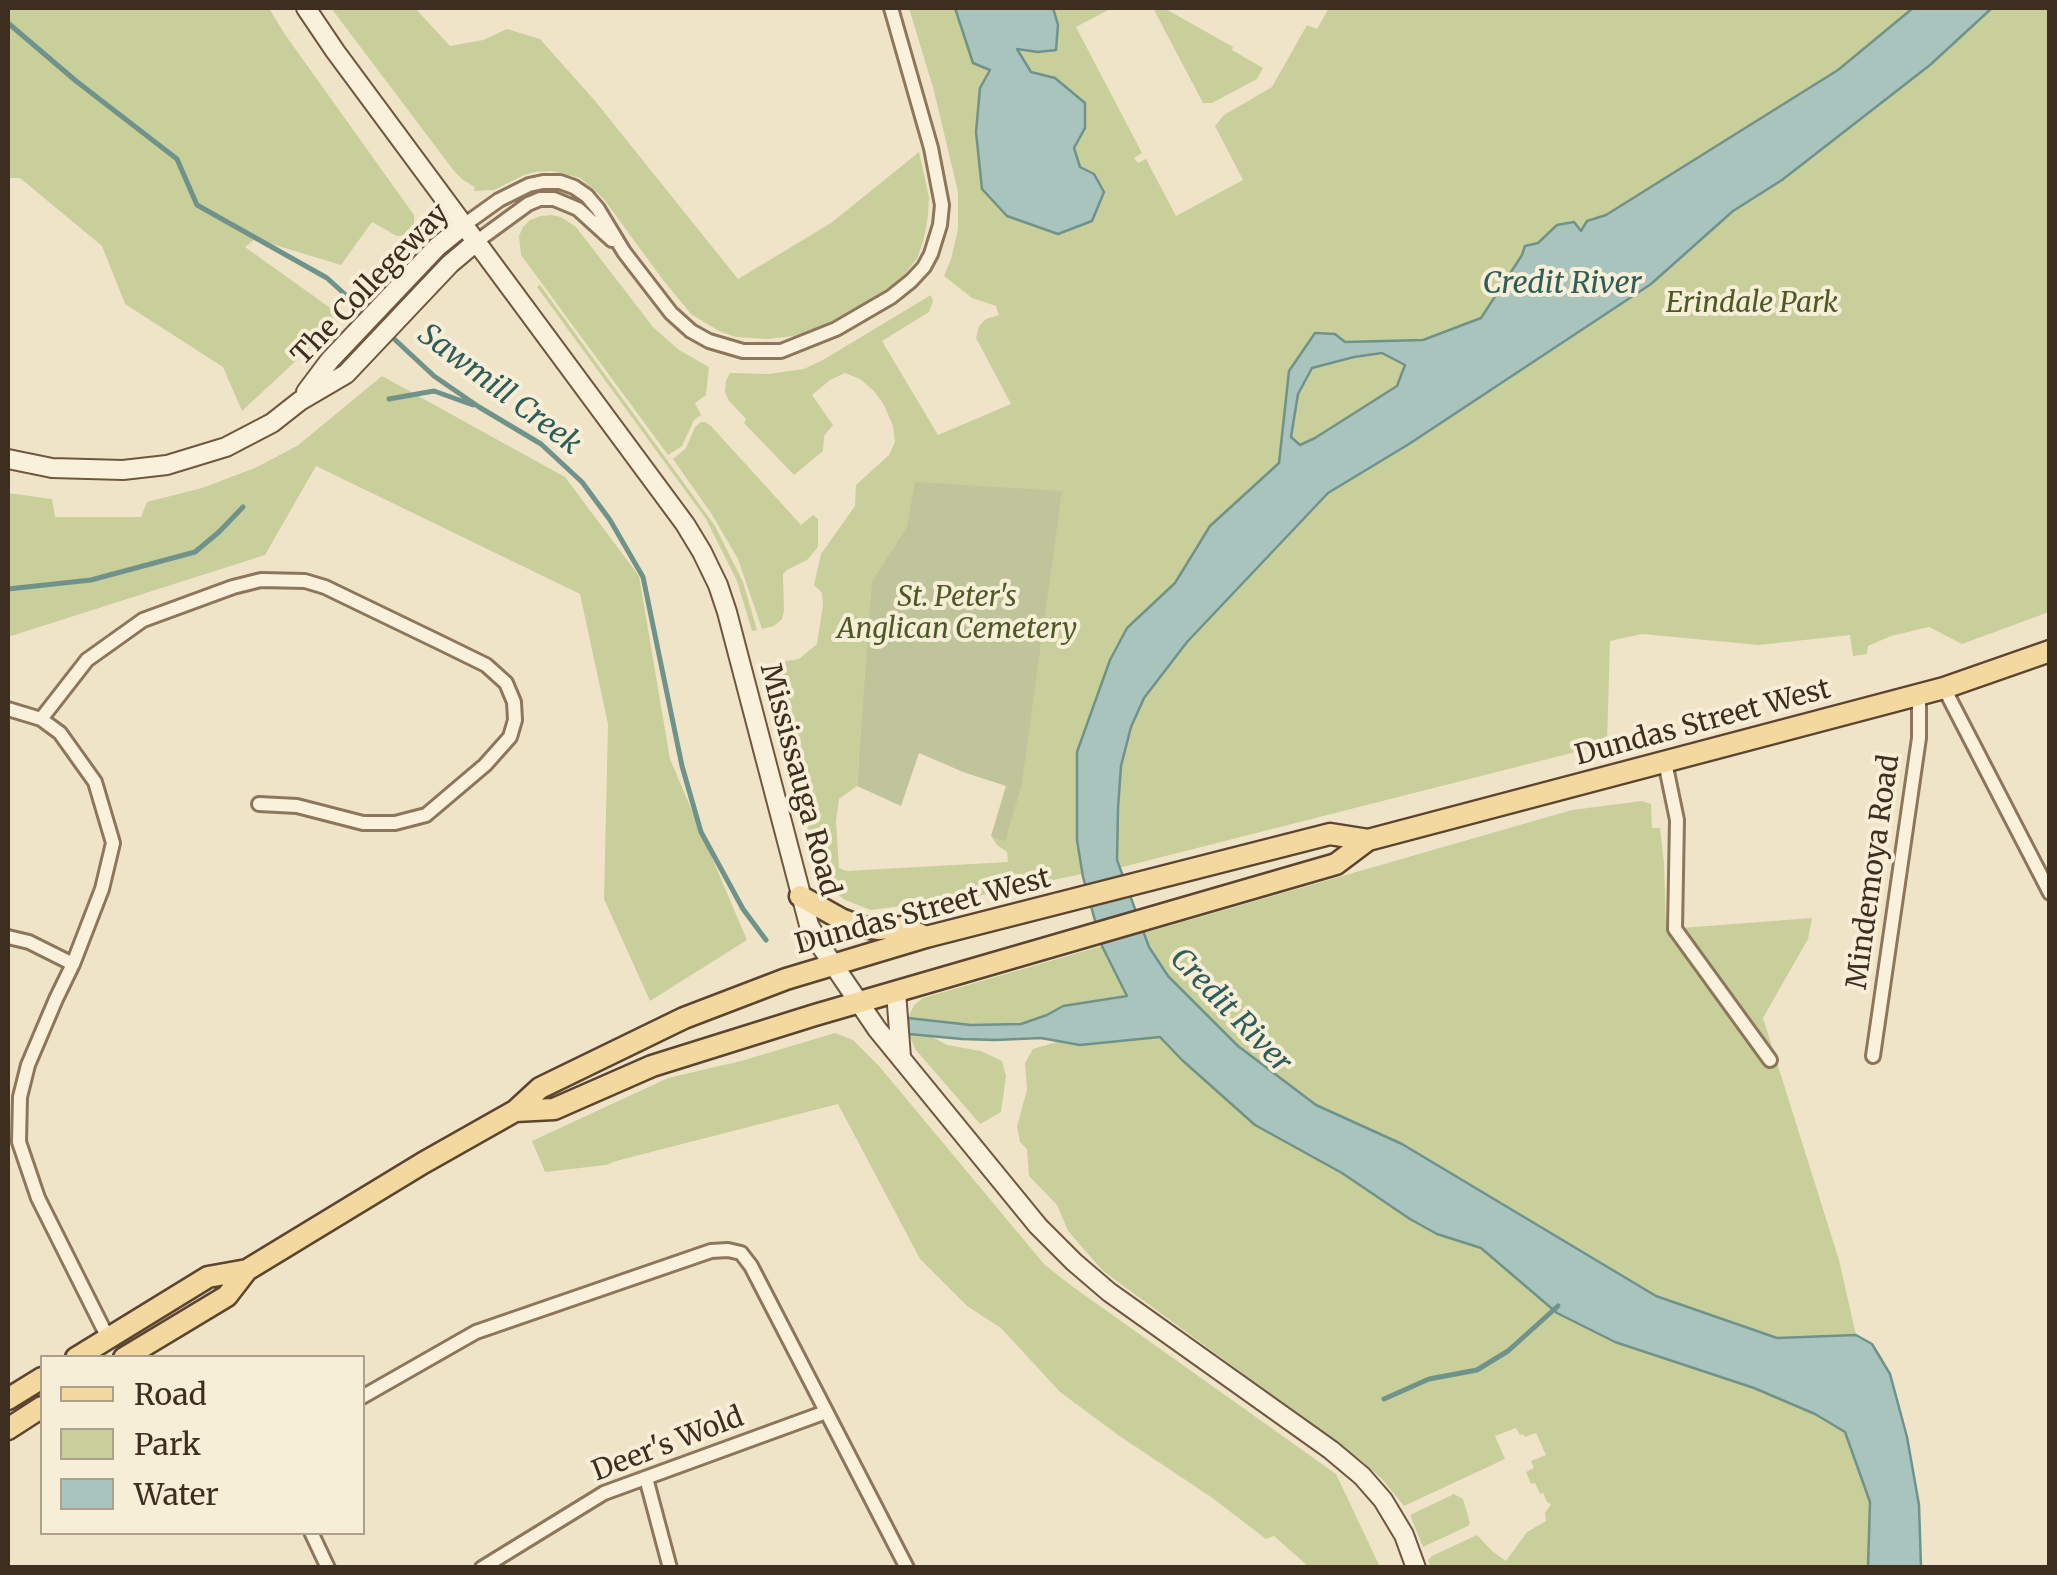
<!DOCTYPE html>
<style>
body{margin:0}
#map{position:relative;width:2057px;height:1575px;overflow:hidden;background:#f0e4c8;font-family:Merriweather,serif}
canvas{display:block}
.frame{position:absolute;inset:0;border:10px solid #3d2e20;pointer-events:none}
.legend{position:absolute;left:40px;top:1355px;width:325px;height:180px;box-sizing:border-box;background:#f7eed8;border:2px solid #ada18e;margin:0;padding:12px 18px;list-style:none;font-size:30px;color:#3d2e20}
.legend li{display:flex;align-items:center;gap:20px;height:50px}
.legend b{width:50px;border:2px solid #ada18e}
</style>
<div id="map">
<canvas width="2057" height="1575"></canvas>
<div class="frame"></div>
<ul class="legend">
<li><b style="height:12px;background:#f3d9a0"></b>Road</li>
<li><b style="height:28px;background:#c9cf9b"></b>Park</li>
<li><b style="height:28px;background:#a9c4bc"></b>Water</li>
</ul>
</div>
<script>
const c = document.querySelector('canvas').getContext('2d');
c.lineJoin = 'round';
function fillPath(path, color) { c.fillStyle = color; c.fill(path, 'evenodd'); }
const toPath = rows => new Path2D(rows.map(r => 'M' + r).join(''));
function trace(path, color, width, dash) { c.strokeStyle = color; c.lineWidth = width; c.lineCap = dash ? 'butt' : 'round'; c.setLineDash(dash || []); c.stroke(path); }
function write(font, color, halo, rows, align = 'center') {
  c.font = font + ' Merriweather,serif'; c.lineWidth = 8; c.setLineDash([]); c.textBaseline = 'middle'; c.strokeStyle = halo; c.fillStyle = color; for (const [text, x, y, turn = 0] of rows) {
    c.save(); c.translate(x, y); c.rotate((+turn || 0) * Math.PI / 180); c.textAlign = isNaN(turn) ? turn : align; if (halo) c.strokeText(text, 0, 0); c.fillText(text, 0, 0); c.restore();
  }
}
fillPath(toPath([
 [8,8,269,8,284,33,414,215,414,235,397,236,372,222,341,265,255,239,245,247,343,317,242,411,223,367,125,304,102,246,20,178,8,178],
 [331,8,415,8,450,46,483,40,507,29,540,39,596,102,738,279,831,223,919,152,929,197,928,216,924,238,917,259,900,280,870,300,822,326,794,336,768,339,736,337,719,331,691,314,663,280,603,198,580,178,552,171,535,172,524,175,494,190,474,191,475,187,463,180,454,171],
 [909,8,955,8,973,63,991,70,980,88,976,132,982,189,1080,168,1074,148,1085,128,1055,78,1031,72,1016,48,1038,52,1058,25,1053,8,1112,8,1076,27,1142,153,1134,158,1138,163,1146,159,1176,216,1243,180,1215,126,1224,115,1272,87,1307,25,1317,29,1329,8,2049,8,2049,612,1962,644,1929,627,1891,636,1868,646,1867,654,1853,656,1850,635,1759,645,1642,634,1610,641,1607,744,1083,877,1082,874,977,896,871,910,845,900,825,885,817,865,800,804,797,804,763,670,767,668,784,726,784,718,771,666,779,662,799,659,817,644,823,605,822,593,814,585,821,554,855,506,856,485,889,455,895,442,893,426,884,405,874,391,860,379,845,373,830,380,812,395,833,425,824,436,823,451,794,475,744,423,746,419,729,401,725,392,726,381,730,373,769,374,804,369,823,360,931,295,933,301,929,312,882,341,938,435,1011,404,976,338,979,326,986,319,999,315,996,306,972,298,944,276,951,259,958,229,958,192,934,91],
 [970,722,1021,789,1005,840,991,836,997,845,1007,852,1008,862,846,871,839,868,836,821,839,799,857,786,859,755],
 [1153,8,1164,8,1233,47,1232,50,1263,68,1257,79,1212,103,1203,103],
 [552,215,561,217,576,227,653,327,679,350,709,367,706,395,695,403,701,415,694,420,682,446,668,455,521,255,519,236,523,227,530,220,541,216],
 [540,285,715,526,743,582,757,630,752,631,737,581,706,519,537,287],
 [382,376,565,477,639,576,670,759,747,940,650,1001,604,899,608,724,580,594,316,466,265,555,8,637,8,493,52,499,55,517,141,517,147,502,202,488,255,468,297,446],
 [701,422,705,422,711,426,801,525,813,515,818,519,818,547,807,560,787,570,783,574,784,611,782,619,774,626,762,629,738,559,711,513,673,459,686,448,695,427],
 [1642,801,1651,804,1652,828,1660,828,1664,863,1666,926,1681,928,1812,918,1808,939,1763,1018,1839,1260,1856,1335,1777,1338,1656,1296,1402,1144,1316,1105,1238,1046,1168,976,1149,947,1144,933,1572,810],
 [1102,946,1128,996,1064,1006,1047,1015,1021,1024,971,1025,908,1018,914,1005,923,998],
 [835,1033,853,1040,879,1066,1044,1264,1069,1284,1336,1474,1380,1567,1309,1567,1274,1536,1266,1539,1211,1497,1118,1435,1060,1392,1001,1328,967,1306,920,1259,838,1104,616,1161,606,1165,545,1172,532,1141,668,1078,741,1061],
 [909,1034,931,1036,947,1045,981,1051,1002,1061,1006,1076,1001,1112,980,1124,915,1049],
 [1160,1037,1182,1060,1410,1219,1437,1234,1481,1248,1615,1342,1754,1388,1815,1414,1846,1432,1870,1502,1868,1567,1430,1567,1428,1560,1432,1556,1477,1535,1492,1551,1506,1561,1527,1532,1546,1521,1545,1513,1551,1504,1547,1502,1543,1493,1540,1494,1535,1483,1531,1484,1526,1472,1534,1468,1531,1461,1546,1455,1536,1433,1525,1437,1523,1434,1520,1435,1516,1428,1495,1436,1505,1459,1404,1506,1382,1479,1362,1461,1103,1271,1068,1231,1057,1205,1029,1176,1027,1149,1020,1142,1017,1126,1027,1090,1025,1063,1033,1049,1057,1042,1080,1045],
 [1454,1494,1463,1499,1470,1523,1468,1526,1423,1547,1410,1515]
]), '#c9cf9b');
fillPath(toPath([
 [915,482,1062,491,1021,789,1005,841,991,836,1006,786,963,772,919,753,901,806,857,786,872,582,907,527]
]), '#bfc49a');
const water = toPath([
 [955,8,1053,8,1058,25,1056,50,1038,52,1017,49,1031,72,1055,78,1085,103,1085,128,1074,148,1080,167,1094,174,1104,192,1092,221,1058,234,1007,216,982,189,976,132,980,88,990,70,973,63,955,8],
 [1913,8,1992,8,1930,65,1782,180,1733,211,1651,284,1409,444,1328,493,1187,642,1144,698,1131,727,1121,766,1118,808,1117,860,1149,947,1168,976,1238,1046,1316,1105,1402,1144,1656,1296,1777,1338,1856,1335,1872,1344,1890,1374,1907,1437,1919,1505,1921,1567,1868,1567,1870,1502,1845,1432,1815,1414,1754,1388,1615,1342,1557,1313,1481,1248,1437,1234,1410,1219,1342,1173,1255,1125,1182,1060,1160,1037,1080,1045,1041,1038,995,1040,962,1039,909,1034,908,1018,971,1025,1021,1024,1047,1015,1063,1006,1127,996,1102,946,1083,877,1077,840,1077,752,1110,660,1127,628,1175,583,1210,526,1279,463,1289,371,1315,333,1335,334,1345,342,1423,340,1481,318,1522,255,1525,246,1538,243,1557,225,1574,222,1581,231,1587,221,1606,215,1838,70,1913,8],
 [1382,353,1405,365,1397,386,1315,438,1300,445,1291,437,1298,394,1312,368,1354,357,1382,353]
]);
fillPath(water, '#a9c4bc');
trace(water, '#6f938a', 2.5);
trace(toPath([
 [8,23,76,81,177,159,197,205,327,278,383,329],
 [391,336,434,376,479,407,541,444,582,482,610,520,643,577,682,766,701,832,743,909,766,940],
 [389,399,434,391,473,405],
 [8,589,91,580,195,552,219,532,243,507],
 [1384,1399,1429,1379,1477,1370,1508,1351,1558,1306]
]), '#6f938a', 5);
const street = toPath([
 [464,225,499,200,529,185,543,182,560,182,574,187,587,196,598,209,624,252,671,313,691,331,709,341,743,351,781,351,836,329,891,297,911,281,924,267,931,254,940,225,942,205,931,148,891,8],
 [476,242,528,204,540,199,554,199,578,209,612,240],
 [1944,688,2050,893],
 [8,709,41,719,60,733,95,782,113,843,102,889,73,964,56,999,28,1065,20,1097,19,1142,38,1198,108,1338],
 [41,719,87,660,143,620,233,587,261,580,305,581,325,587,439,642,486,665,506,683,514,702,515,720,510,737,485,765,426,815,395,823,363,823,297,806,259,804],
 [1665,762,1677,820,1675,929,1770,1060],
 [8,937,29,942,73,964],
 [1873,1056,1919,738,1919,695],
 [362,1397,476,1332,711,1251,728,1250,741,1253,751,1266,907,1568],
 [646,1478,670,1568],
 [311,1532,328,1568],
 [482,1568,604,1493,826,1412]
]);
const secondary = toPath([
 [306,8,335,51,685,524,702,552,718,585,727,612,809,925,820,945,877,1029,1038,1226,1074,1262,1109,1292,1331,1450,1362,1476,1383,1500,1404,1535,1416,1568],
 [306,392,330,360,437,247,464,225],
 [8,459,52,468,123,470,167,465,226,447,272,423,300,401,346,374,450,264,476,242],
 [896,992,901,1057]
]);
const primary = toPath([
 [800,896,841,919,862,927,879,929,903,927,926,937],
 [515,1111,554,1109,652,1066,815,1015,1336,864,1368,840,1944,688,2050,651],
 [76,1358,208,1277,247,1270],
 [124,1358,227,1296,247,1270,423,1163,515,1111,540,1088,684,1018,786,979,926,937,1330,834,1368,840],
 [8,1399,42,1378],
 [8,1429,42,1407]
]);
trace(street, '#8d765c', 18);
trace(secondary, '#6f573f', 22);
trace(primary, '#5b4430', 25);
trace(street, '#faf1dc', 12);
trace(secondary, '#faf1dc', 18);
trace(primary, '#f3d9a0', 20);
write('28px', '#3d2e20', '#f7eed8', [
 ["The Collegeway",371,285,-46],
 ["Dundas Street West",1703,723,-15],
 ["Mississauga Road",799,780,75],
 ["Mindemoya Road",1874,872,-82],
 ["Dundas Street West",923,912,-15],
 ["Deer's Wold",668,1445,-21]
]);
write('italic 28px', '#4d5a26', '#f7eed8', [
 ["Erindale Park",1752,304],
 ["St. Peter's",957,598],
 ["Anglican Cemetery",957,630]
]);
write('italic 30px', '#2f5d5a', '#f7eed8', [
 ["Credit River",1562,285],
 ["Sawmill Creek",499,390,37],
 ["Credit River",1230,1011,46]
]);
</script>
